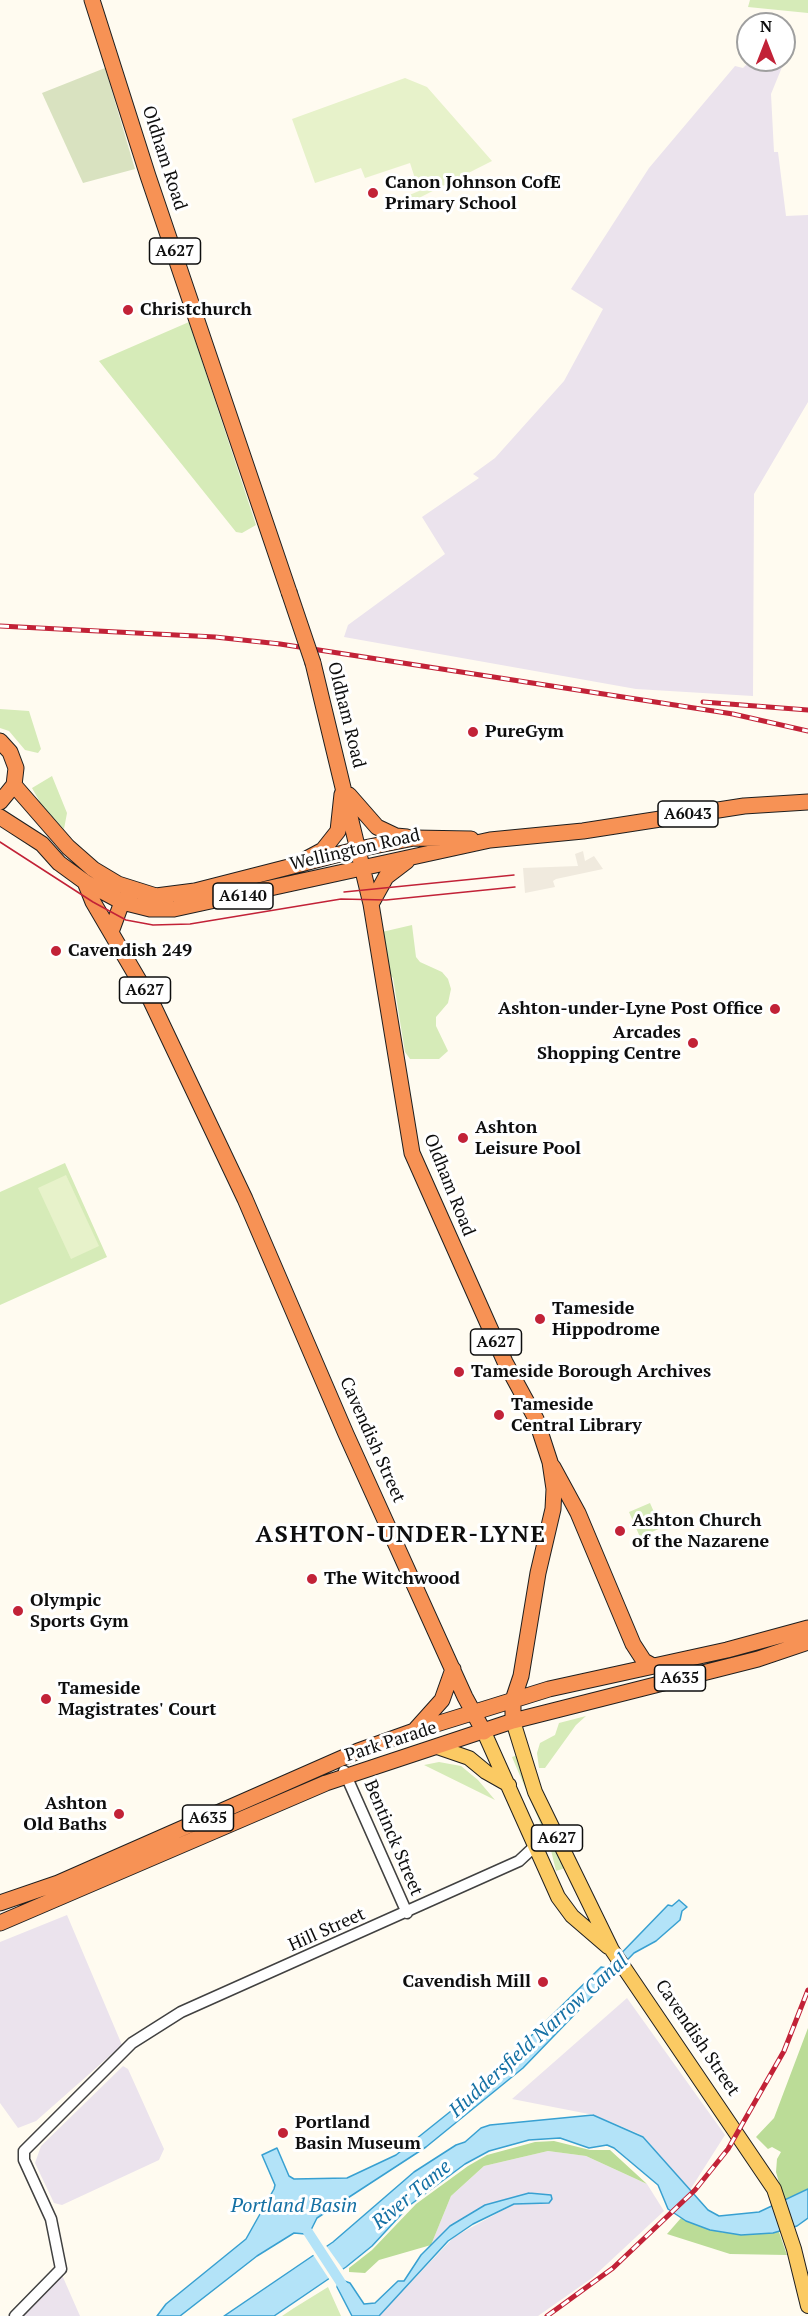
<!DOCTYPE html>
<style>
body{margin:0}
#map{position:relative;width:808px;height:2316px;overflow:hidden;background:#fffbf0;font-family:"PT Serif",serif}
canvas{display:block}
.north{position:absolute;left:736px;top:12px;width:60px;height:60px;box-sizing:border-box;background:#fff;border:2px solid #9f9f9f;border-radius:50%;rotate:0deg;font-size:16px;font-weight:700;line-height:24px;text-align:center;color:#0e0e0e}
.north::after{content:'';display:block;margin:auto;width:21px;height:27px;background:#c22237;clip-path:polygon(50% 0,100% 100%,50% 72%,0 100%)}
</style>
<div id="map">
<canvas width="808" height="2316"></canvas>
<div class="north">N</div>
</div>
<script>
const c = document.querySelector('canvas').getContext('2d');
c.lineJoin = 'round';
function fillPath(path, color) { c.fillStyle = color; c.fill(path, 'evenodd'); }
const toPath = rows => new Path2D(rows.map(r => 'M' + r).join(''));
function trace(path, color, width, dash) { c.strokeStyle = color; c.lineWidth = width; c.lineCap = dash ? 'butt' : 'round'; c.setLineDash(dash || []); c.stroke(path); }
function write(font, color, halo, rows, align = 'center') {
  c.font = font + ' "PT Serif",serif'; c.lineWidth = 6; c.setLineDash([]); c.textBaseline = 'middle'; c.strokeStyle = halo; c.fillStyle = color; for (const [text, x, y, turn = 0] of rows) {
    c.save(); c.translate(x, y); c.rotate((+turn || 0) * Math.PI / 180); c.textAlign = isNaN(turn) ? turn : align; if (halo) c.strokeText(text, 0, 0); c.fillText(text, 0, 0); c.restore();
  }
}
fillPath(toPath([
 [784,48,789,50,771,94,774,152,778,152,786,216,808,215,808,402,754,494,753,696,636,689,344,637,348,625,445,554,422,517,479,478,473,474,495,458,564,381,603,309,571,289,649,168,735,66,743,68,751,60,784,60],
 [67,1915,122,2045,36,2121,18,2128,0,2103,0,1942],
 [627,1998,725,2135,690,2190,644,2137,637,2133,594,2115,512,2099],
 [123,2066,128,2069,164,2149,159,2160,62,2205,54,2203,35,2163,41,2146],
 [548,2151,586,2156,647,2184,664,2211,592,2278,538,2316,379,2316,454,2237,514,2204,549,2203,517,2196,485,2205,431,2245,451,2196,484,2166],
 [62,2275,80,2316,23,2316]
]), '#ebe3ed');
fillPath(toPath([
 [750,0,808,0,808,13,748,7],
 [189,322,256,525,242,533,236,532,99,361],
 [0,709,29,711,41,749,38,753,25,750,9,731,0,728],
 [52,776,67,813,64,829,41,804,32,788],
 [412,925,416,957,420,962,442,972,448,979,451,989,448,1003,436,1017,436,1026,448,1051,439,1059,410,1059,405,1052,393,978,388,972,382,932],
 [65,1163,107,1257,0,1305,0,1192],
 [650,1503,661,1528,640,1537,629,1512],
 [586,1716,576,1725,545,1768,539,1768,537,1753,540,1743,555,1735,559,1723],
 [518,1755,565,1868,556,1871,550,1846,512,1757],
 [439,1762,461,1766,478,1780,495,1800,424,1765],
 [328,2287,341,2316,282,2316,294,2308]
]), '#d6ebb8');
fillPath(toPath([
 [808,2028,808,2189,784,2200,776,2172,777,2159,781,2152,772,2147,768,2149,756,2137,774,2118],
 [554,2141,590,2150,610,2150,647,2184,586,2156,548,2151,484,2166,451,2196,431,2245,379,2260,365,2273,349,2272,349,2268,372,2250,416,2204,468,2166,487,2155,535,2142],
 [681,2218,724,2233,779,2232,787,2255,730,2254,667,2234]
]), '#bbdc97');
fillPath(toPath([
 [105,68,135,169,83,183,42,93]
]), '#d9e2c0');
fillPath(toPath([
 [405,78,427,87,492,161,409,203,407,196,419,191,410,163,365,178,361,168,315,183,292,119],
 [66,1175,99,1246,71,1259,38,1188]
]), '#e7f2ca');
fillPath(toPath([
 [583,851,585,861,594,856,603,869,556,879,553,881,555,887,525,893,523,868,578,866,575,854]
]), '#f0eade');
const water = toPath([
 [679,1900,687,1907,682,1911,680,1920,656,1941,634,1953,523,2068,426,2147,317,2218,311,2230,315,2244,311,2243,305,2234,294,2233,257,2256,180,2316,157,2316,166,2304,246,2239,274,2189,275,2185,262,2155,277,2148,289,2176,294,2179,347,2178,396,2155,471,2095,601,1967,607,1968,668,1905,672,1906,679,1900],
 [593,2115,643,2137,708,2210,719,2216,759,2212,808,2189,808,2218,797,2226,773,2233,741,2235,710,2230,686,2221,668,2209,658,2185,614,2148,607,2145,589,2148,560,2138,529,2140,489,2151,465,2164,410,2205,372,2246,346,2267,274,2316,224,2316,333,2242,414,2172,456,2145,465,2142,481,2128,490,2125,593,2115],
 [529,2193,551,2195,552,2199,549,2203,514,2204,473,2224,448,2241,379,2316,352,2316,337,2287,339,2279,350,2283,364,2304,375,2303,398,2281,404,2281,421,2255,450,2226,485,2205,529,2193]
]);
fillPath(water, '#b3e3f8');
trace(water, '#38a0d1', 1.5);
fillPath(toPath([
 [325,2244,345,2272,331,2282,312,2253]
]), '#fffbf0');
trace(toPath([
 [308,2232,345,2289]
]), '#b3e3f8', 10);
const minor = toPath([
 [344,1771,407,1913],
 [15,2316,61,2269,51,2219,24,2160,24,2151,132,2043,181,2012,519,1861,534,1847]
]);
const major = toPath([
 [513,1721,535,1792,612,1950,774,2189,794,2249,808,2306],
 [484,1732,558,1897,572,1916,608,1947],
 [437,1747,469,1758,486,1772,509,1785]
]);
const highway = toPath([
 [92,0,148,176,289,592],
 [313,663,371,904,412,1153,505,1362,536,1419,550,1462,554,1489,553,1509,538,1573,521,1676,513,1700,513,1721],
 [0,741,10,752,16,768,14,785,0,802],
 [14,785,68,847,93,869,118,884,156,896,195,891,359,849,414,838,471,839],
 [349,795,377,827,396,836,407,837],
 [0,817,42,844,59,863,85,882,122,902,150,909,174,909,490,840,583,831,744,806,808,802],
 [308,858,323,850,338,831,342,794],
 [85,882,93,902,151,1001,245,1199,346,1434,465,1697,484,1732],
 [371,904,386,877,407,861],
 [111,932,122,902,130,894],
 [553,1467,578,1513,633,1644,644,1661,653,1666],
 [416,1729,442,1700,453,1669],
 [0,1903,58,1883,358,1751,414,1731,549,1689,727,1650,808,1628],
 [0,1923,326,1783,513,1721,758,1659,808,1642]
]);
trace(minor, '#414141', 13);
trace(major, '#1f1f1f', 16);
trace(highway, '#1f1f1f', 17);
trace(minor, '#fff', 10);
trace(major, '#fbca63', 14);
trace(highway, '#f79255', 15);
trace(toPath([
 [0,842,93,902,126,920,153,925,190,924,341,899,386,900,515,887],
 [344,892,514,875]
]), '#c22237', 1.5);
const rail = toPath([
 [0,626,215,637,280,644,733,714,808,731],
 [703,702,808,710],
 [547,2316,613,2268,695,2190,728,2149,784,2051,808,1990]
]);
trace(rail, '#c22237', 5);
trace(rail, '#fff', 3, [9]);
const highwayBridge = toPath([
 [289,592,313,663]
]);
trace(highwayBridge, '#1f1f1f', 17, []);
trace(highwayBridge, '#f79255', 15);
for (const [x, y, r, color] of [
 [373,193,6,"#c22237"],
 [128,310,6,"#c22237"],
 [473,732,6,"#c22237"],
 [56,951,6,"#c22237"],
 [775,1009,6,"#c22237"],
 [693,1043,6,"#c22237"],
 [463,1138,6,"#c22237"],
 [540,1319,6,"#c22237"],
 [459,1372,6,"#c22237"],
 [499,1415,6,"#c22237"],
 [620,1531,6,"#c22237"],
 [312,1579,6,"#c22237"],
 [18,1611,6,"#c22237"],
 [46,1699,6,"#c22237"],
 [119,1814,6,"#c22237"],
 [543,1982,6,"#c22237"],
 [283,2133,6,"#c22237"]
]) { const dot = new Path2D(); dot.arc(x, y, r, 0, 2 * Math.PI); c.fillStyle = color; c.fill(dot); trace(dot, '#fff', 2); }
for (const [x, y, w] of [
 [175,251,51],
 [688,814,60],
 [243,896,60],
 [145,990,51],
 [496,1342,51],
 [680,1678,51],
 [208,1818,51],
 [557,1838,51]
]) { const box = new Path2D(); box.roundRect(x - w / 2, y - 13, w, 26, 4.5); c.fillStyle = '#fff'; c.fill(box); trace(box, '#0e0e0e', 1.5); }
write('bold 16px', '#0e0e0e', null, [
 ["A627",175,251],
 ["A6043",688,814],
 ["A6140",243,896],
 ["A627",145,990],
 ["A627",496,1342],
 ["A635",680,1678],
 ["A635",208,1818],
 ["A627",557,1838]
]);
write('18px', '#0e0e0e', '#fff', [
 ["Oldham Road",164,158,72],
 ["Oldham Road",346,715,76],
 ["Wellington Road",355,850,-13],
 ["Oldham Road",449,1185,68],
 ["Cavendish Street",372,1440,66],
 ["Park Parade",391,1742,-18],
 ["Bentinck Street",393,1838,67],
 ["Hill Street",327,1930,-24],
 ["Cavendish Street",697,2038,56]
]);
write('bold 18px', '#0e0e0e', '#fff', [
 ["Canon Johnson CofE",385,183],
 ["Primary School",385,204],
 ["Christchurch",140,310],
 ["PureGym",485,732],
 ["Cavendish 249",68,951],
 ["Ashton-under-Lyne Post Office",763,1009,"right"],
 ["Arcades",681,1033,"right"],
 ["Shopping Centre",681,1054,"right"],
 ["Ashton",475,1128],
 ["Leisure Pool",475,1149],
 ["Tameside",552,1309],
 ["Hippodrome",552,1330],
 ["Tameside Borough Archives",471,1372],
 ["Tameside",511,1405],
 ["Central Library",511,1426],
 ["Ashton Church",632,1521],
 ["of the Nazarene",632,1542],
 ["The Witchwood",324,1579],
 ["Olympic",30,1601],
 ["Sports Gym",30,1622],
 ["Tameside",58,1689],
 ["Magistrates' Court",58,1710],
 ["Ashton",107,1804,"right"],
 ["Old Baths",107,1825,"right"],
 ["Cavendish Mill",531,1982,"right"],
 ["Portland",295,2123],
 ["Basin Museum",295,2144]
], 'left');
write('italic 20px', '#1470a4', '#fff', [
 ["Huddersfield Narrow Canal",539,2036,-42],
 ["River Tame",412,2195,-40],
 ["Portland Basin",294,2206]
]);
c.letterSpacing = '1.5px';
write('bold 24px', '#0e0e0e', '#fff', [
 ["ASHTON-UNDER-LYNE",401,1535]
]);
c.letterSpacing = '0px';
</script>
